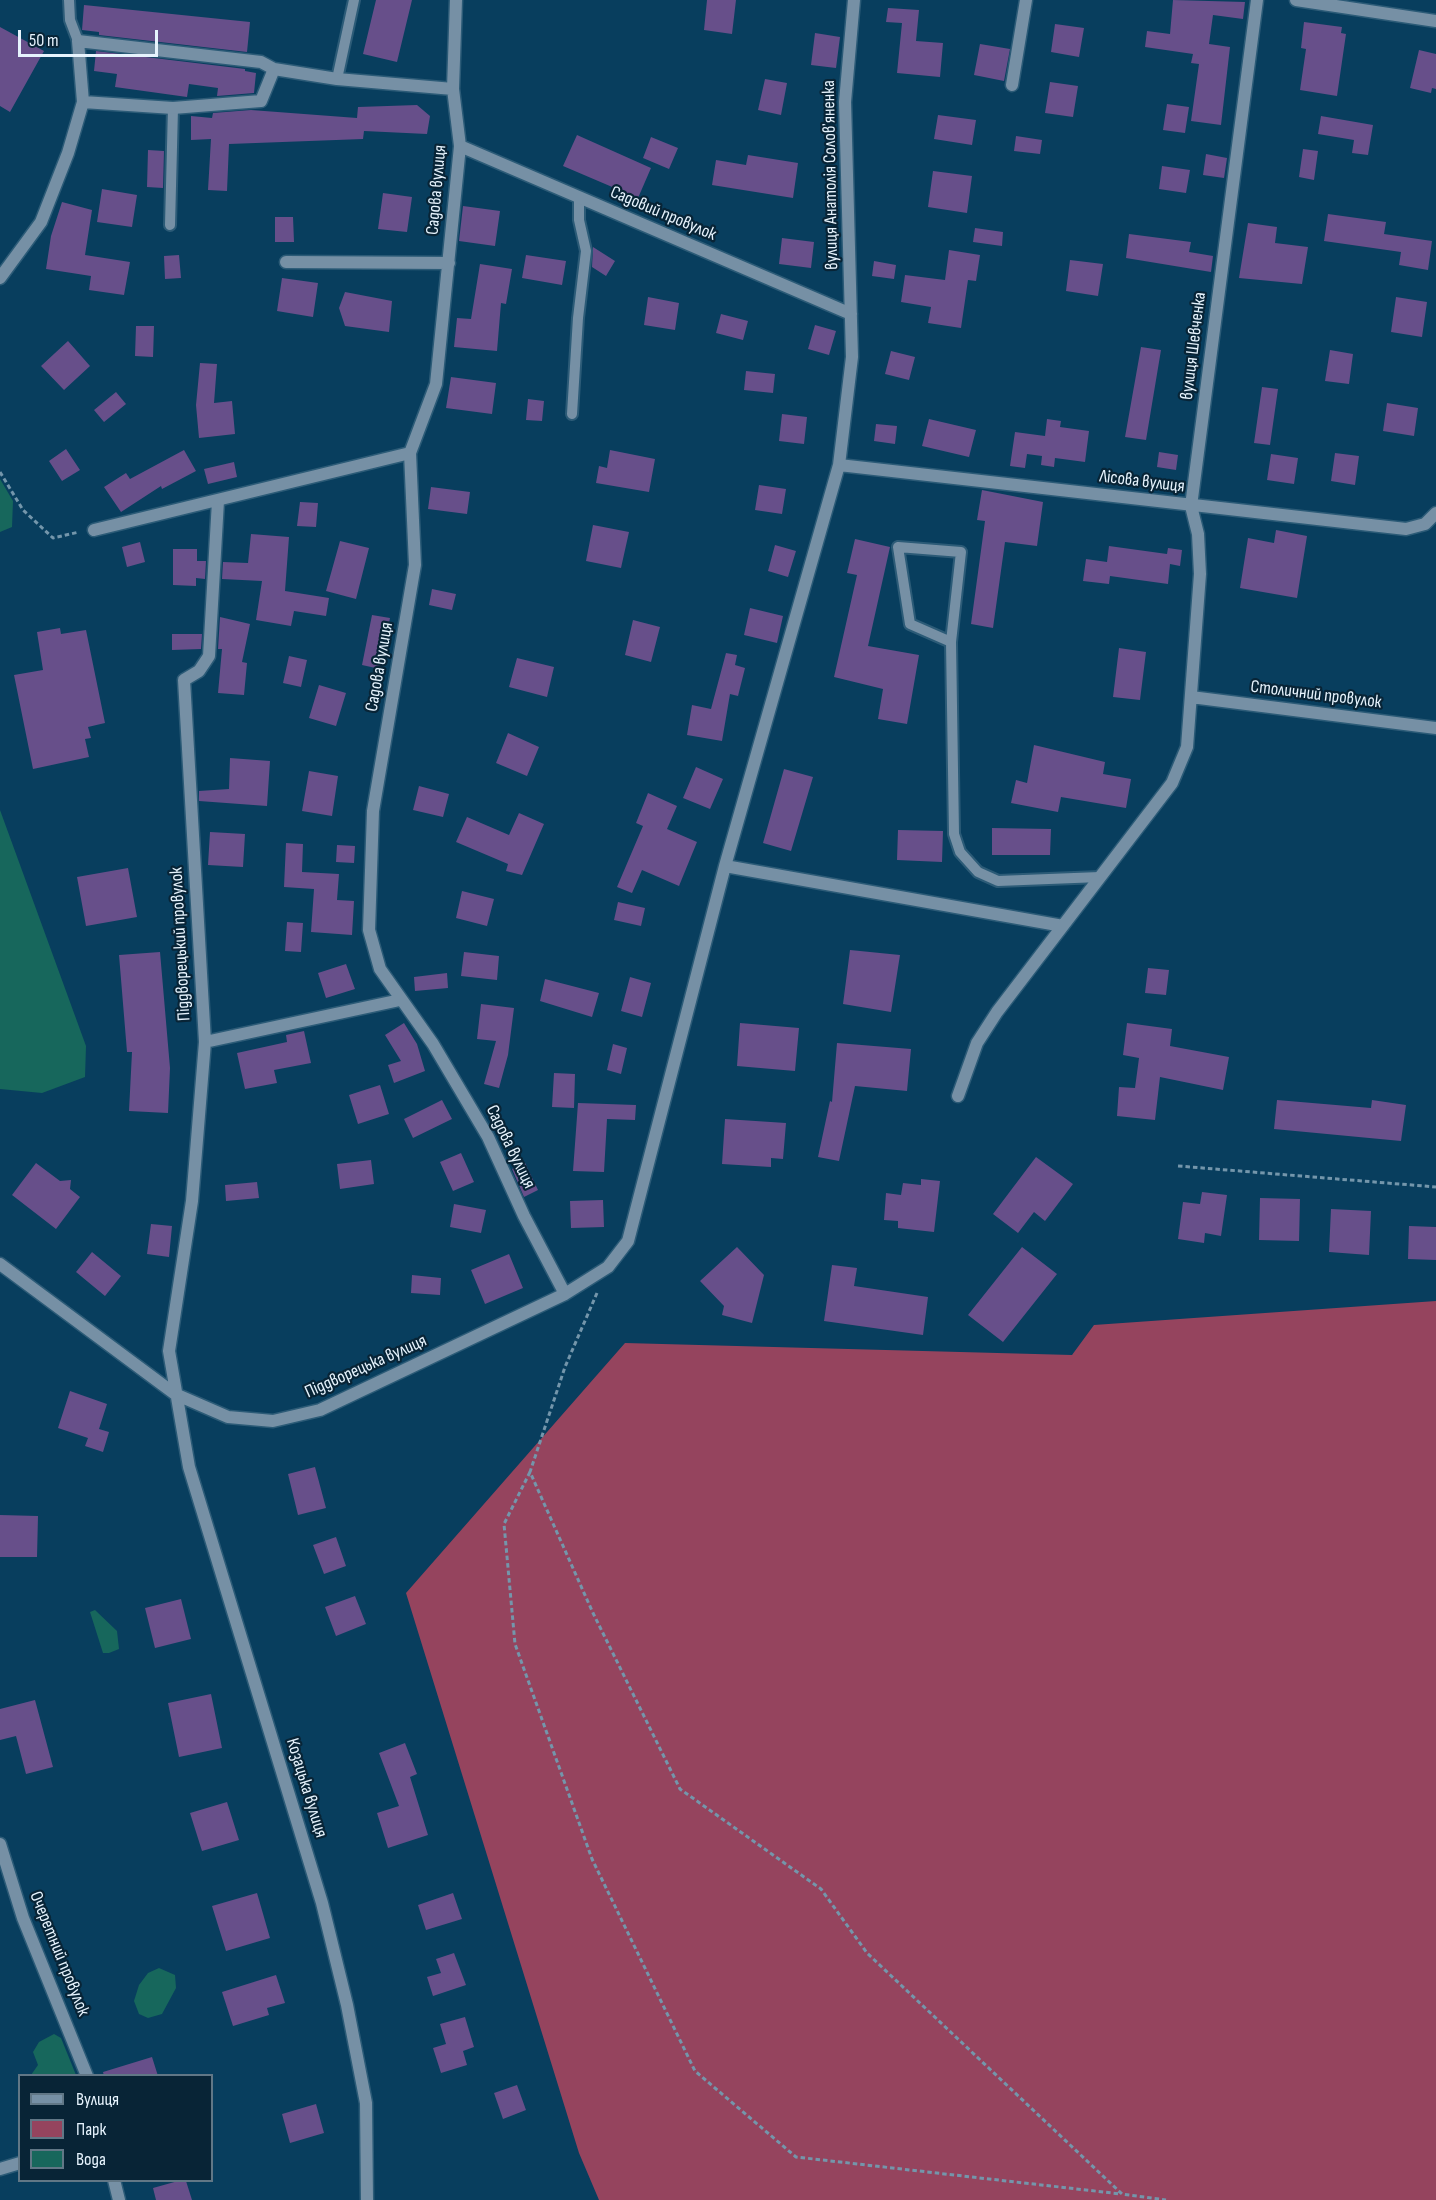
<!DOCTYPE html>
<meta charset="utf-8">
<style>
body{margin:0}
#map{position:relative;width:1436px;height:2200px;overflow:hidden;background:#083e5e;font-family:"Sofia Sans Condensed",sans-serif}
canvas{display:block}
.legend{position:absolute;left:18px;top:2074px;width:195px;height:108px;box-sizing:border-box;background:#082436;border:2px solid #617786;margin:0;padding:8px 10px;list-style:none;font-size:18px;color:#e6f3fd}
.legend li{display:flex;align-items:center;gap:12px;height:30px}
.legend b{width:30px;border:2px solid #617786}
.scale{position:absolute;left:18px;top:30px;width:140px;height:27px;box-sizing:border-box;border:3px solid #e6f3fd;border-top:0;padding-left:8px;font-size:18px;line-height:21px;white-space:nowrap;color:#e6f3fd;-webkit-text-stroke:4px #082436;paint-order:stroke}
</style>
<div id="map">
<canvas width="1436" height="2200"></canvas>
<ul class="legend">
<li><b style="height:8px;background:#7690a5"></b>Вулиця</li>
<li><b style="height:16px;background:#95445e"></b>Парк</li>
<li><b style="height:16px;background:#17675c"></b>Вода</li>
</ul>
<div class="scale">50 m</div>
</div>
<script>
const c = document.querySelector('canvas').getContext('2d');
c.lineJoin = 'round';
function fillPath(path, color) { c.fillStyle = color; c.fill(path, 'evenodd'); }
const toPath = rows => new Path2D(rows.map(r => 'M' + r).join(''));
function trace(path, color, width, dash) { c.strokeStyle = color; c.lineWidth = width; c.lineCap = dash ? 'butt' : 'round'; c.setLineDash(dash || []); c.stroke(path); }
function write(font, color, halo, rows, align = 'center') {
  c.font = font + ' "Sofia Sans Condensed",sans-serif'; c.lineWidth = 4.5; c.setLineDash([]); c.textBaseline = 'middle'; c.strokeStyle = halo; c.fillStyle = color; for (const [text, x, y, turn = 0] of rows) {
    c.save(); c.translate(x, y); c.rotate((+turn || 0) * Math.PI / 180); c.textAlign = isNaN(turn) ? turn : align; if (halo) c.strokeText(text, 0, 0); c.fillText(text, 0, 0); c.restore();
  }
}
fillPath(toPath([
 [1436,1301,1436,2200,599,2200,579,2153,406,1593,625,1343,1072,1355,1094,1325]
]), '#95445e');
fillPath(toPath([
 [0,479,13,501,12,527,0,532],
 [0,810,86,1046,85,1077,42,1093,0,1089],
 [95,1610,117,1631,119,1649,109,1653,103,1653,90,1612],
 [159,1968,175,1975,176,1988,162,2014,148,2018,139,2014,134,2001,139,1985,148,1973],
 [54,2034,61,2038,76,2075,31,2075,38,2065,33,2052,39,2042]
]), '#17675c');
fillPath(toPath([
 [376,0,412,0,397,62,363,54],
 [707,0,736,0,732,34,704,30],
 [1173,0,1245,2,1243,19,1213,15,1209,44,1230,47,1221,125,1191,121,1199,64,1191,63,1193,54,1145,47,1147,31,1170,34],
 [84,5,250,22,247,52,99,35,99,32,82,30],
 [888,8,919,10,916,41,943,43,940,77,897,73,902,23,886,22],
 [1304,22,1342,27,1341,33,1346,34,1337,96,1300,90,1306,49,1301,48],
 [1055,24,1084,28,1079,57,1051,52],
 [0,27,44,51,10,112,0,106],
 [815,33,840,37,836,68,811,65],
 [980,44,1010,49,1004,81,974,75],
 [1419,50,1436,54,1436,89,1432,88,1431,93,1410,88],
 [96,51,245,69,245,71,256,73,254,93,217,96,218,88,189,84,187,97,115,87,117,74,94,71],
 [765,79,787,83,781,115,758,110],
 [1050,82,1078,86,1073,117,1045,113],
 [1167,104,1189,107,1185,133,1163,130],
 [417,105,430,116,427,134,364,131,363,139,229,144,227,191,208,190,211,139,191,140,191,116,212,118,213,113,251,110,357,118,358,107],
 [938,115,976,120,972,145,934,139],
 [1321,116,1373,125,1368,155,1352,153,1354,140,1318,134],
 [577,135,651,168,638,198,563,166],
 [1016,136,1042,140,1040,154,1014,151],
 [651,137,678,148,669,169,643,158],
 [1303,149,1318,151,1314,180,1299,177],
 [148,150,164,151,163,188,147,187],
 [1206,154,1227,158,1224,178,1203,175],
 [748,155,798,163,793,198,712,185,716,160,746,165],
 [1162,166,1190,170,1186,193,1159,189],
 [933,171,972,176,967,213,928,207],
 [102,189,137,195,132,227,97,222],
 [383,193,412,197,407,232,378,229],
 [62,202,92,210,85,255,130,262,124,295,89,290,91,276,46,269,51,236],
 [463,206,500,211,495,246,459,241],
 [1328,214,1386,222,1384,234,1432,241,1428,270,1399,265,1401,252,1324,241],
 [275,217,293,217,294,242,275,242],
 [1248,223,1277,227,1275,243,1308,247,1302,284,1239,278],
 [975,228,1003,232,1002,246,973,242],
 [1129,234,1191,242,1189,252,1213,256,1211,272,1126,258],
 [782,238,814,242,811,268,779,264],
 [593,247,615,261,606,276,592,267],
 [949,250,980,255,976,281,968,280,961,328,928,323,931,307,901,302,905,275,945,280],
 [179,255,181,278,165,279,164,256],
 [526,255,566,261,562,285,522,278],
 [1070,260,1103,264,1098,296,1066,291],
 [874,261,896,265,894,279,872,276],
 [480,264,512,269,506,304,501,303,497,351,454,347,457,318,471,319],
 [282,278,318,283,313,317,277,311],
 [345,292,392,301,389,332,345,326,339,308],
 [648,297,679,303,675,330,644,325],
 [1396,297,1427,302,1422,337,1391,332],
 [721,314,748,321,743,340,716,333],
 [815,325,836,331,829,355,808,349],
 [136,326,154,326,153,357,135,356],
 [68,341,90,366,64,390,41,366],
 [1141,347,1161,350,1146,440,1125,437],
 [1330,350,1353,354,1349,384,1325,381],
 [891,351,915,357,909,380,885,374],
 [200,363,217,364,214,403,232,401,235,434,199,438,196,405],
 [746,371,775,374,773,393,744,390],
 [451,377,496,383,492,414,446,408],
 [1262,387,1278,389,1270,445,1254,443],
 [116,392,126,404,104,422,94,410],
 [528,399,544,401,542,421,526,420],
 [1387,403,1418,408,1414,436,1383,431],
 [782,414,807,417,804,444,779,441],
 [929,419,976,430,969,457,922,446],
 [1047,419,1061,421,1060,427,1089,431,1085,462,1055,458,1054,467,1041,465,1042,456,1027,454,1025,468,1010,466,1015,432,1045,436],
 [876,424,897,426,895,444,874,441],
 [66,449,80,470,62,481,49,461],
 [184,450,196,471,162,489,161,486,121,512,104,487,126,473,130,479],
 [610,450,655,459,649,492,596,483,599,466,607,468],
 [1159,452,1178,455,1176,470,1157,467],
 [1335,453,1359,456,1355,485,1331,481],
 [1271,454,1298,458,1294,484,1267,480],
 [234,462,237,477,208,484,204,469],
 [759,485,786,489,782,514,755,510],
 [431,487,470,492,467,514,428,509],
 [982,490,1043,502,1037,546,1005,542,993,628,971,624,985,521,977,520],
 [300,502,318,503,316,527,297,526],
 [593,525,629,532,621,568,586,561],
 [1276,530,1307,536,1297,598,1240,588,1248,538,1274,543],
 [251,534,289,537,285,591,329,598,326,616,294,611,291,626,256,620,262,581,222,579,223,562,248,563],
 [855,539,890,547,868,646,919,655,907,724,878,719,883,689,834,677,857,575,847,573],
 [340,541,369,548,356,599,326,591],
 [140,542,145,562,127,567,122,547],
 [775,545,796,551,788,577,768,571],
 [1109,546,1167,554,1168,548,1182,550,1180,566,1170,564,1168,584,1110,576,1109,584,1083,581,1086,559,1107,562],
 [173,549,197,549,197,561,206,561,205,579,196,578,196,586,173,585],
 [432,589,456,594,452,610,429,605],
 [750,608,783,616,777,643,744,635],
 [372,615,390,618,380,669,362,665],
 [220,617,250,624,242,662,247,663,244,695,218,693,222,649,218,649],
 [633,620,660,627,651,662,625,655],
 [60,628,61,634,86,630,105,723,88,727,91,738,85,739,89,757,33,769,14,675,43,670,37,632],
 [172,634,202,634,201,649,172,650],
 [1119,648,1146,652,1140,700,1113,697],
 [726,653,737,655,735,665,745,668,738,696,730,694,722,741,687,735,692,705,711,709],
 [289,656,307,660,301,687,283,683],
 [517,658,554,667,547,697,509,687],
 [319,685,346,693,336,726,309,718],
 [508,733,539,747,527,776,496,763],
 [1034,745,1105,762,1103,774,1131,779,1126,808,1061,797,1058,812,1011,803,1016,780,1027,783],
 [230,758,270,761,267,806,199,801,199,791,229,789],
 [696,767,723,779,710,809,683,798],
 [784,769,813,777,791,851,763,843],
 [309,771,338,776,332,816,302,811],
 [419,786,449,794,443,817,413,810],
 [648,793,677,806,667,829,697,842,679,886,642,870,632,893,617,887,643,826,636,823],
 [519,813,544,824,522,875,506,871,508,864,456,842,467,817,509,835],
 [992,828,1051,829,1050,855,992,855],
 [898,830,943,831,942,862,897,860],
 [210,832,245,834,243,867,208,865],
 [286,843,303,844,302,872,339,874,337,900,354,901,352,935,311,932,314,889,284,887],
 [337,845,355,846,354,863,336,862],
 [128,868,137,917,86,926,77,877],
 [462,891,494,899,487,926,456,918],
 [618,902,645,908,641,926,614,920],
 [287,922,303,923,301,952,285,951],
 [850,950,900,955,891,1012,843,1004],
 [160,952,170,1068,168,1113,129,1111,132,1052,127,1052,119,955],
 [464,952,499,956,497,980,461,976],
 [346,964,355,989,326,998,318,973],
 [1148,968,1169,970,1166,995,1145,993],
 [447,973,448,988,415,991,414,977],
 [630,977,651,983,642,1017,621,1011],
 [545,979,599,993,592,1017,540,1001],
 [481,1004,514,1008,508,1055,499,1088,484,1084,496,1041,477,1039],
 [404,1023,417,1044,425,1071,394,1083,388,1065,401,1061,385,1035],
 [740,1023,799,1028,795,1071,737,1066],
 [1127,1023,1172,1029,1170,1046,1229,1057,1223,1090,1160,1077,1155,1120,1117,1116,1119,1087,1135,1088,1139,1058,1123,1055],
 [304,1031,311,1063,274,1070,277,1083,245,1089,237,1053,287,1042,286,1035],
 [837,1043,911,1049,907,1091,855,1086,839,1161,818,1157,830,1101,832,1102],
 [613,1044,627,1048,621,1074,607,1070],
 [554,1073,575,1074,574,1108,552,1107],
 [380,1085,389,1114,358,1124,349,1095],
 [442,1100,452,1119,413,1138,404,1119],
 [1277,1100,1371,1108,1372,1100,1406,1105,1401,1141,1274,1129],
 [578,1103,636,1105,635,1120,607,1119,604,1172,573,1171],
 [725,1119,786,1123,783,1159,771,1158,771,1167,722,1164],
 [461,1153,474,1182,453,1191,440,1162],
 [1036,1157,1073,1184,1045,1221,1034,1212,1018,1233,993,1214],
 [371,1160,374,1184,340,1189,337,1164],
 [36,1163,60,1181,71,1180,70,1189,80,1197,56,1229,12,1195],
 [525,1163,538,1190,524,1197,512,1169],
 [921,1179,940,1181,934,1232,898,1228,898,1221,884,1220,886,1193,901,1195,903,1183,921,1185],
 [257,1182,259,1198,226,1201,225,1185],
 [1202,1192,1227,1195,1221,1236,1205,1233,1204,1243,1178,1239,1183,1202,1200,1204],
 [1260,1198,1300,1199,1299,1241,1259,1240],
 [603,1200,604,1227,571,1228,570,1201],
 [454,1204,486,1210,481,1233,450,1227],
 [1331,1209,1371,1211,1369,1255,1329,1252],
 [151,1224,172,1226,169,1257,147,1254],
 [1409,1226,1436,1227,1436,1260,1408,1259],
 [737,1247,764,1275,752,1323,722,1315,724,1306,700,1281],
 [1022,1247,1057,1274,1003,1342,968,1315],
 [92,1252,121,1276,105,1296,76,1272],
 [509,1254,523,1288,485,1304,471,1270],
 [832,1265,857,1268,854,1286,928,1297,923,1335,824,1321],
 [412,1275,441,1278,440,1295,411,1293],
 [70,1391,107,1404,99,1429,109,1432,103,1452,85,1446,88,1438,58,1428],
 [315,1467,326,1508,298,1515,288,1474],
 [0,1515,38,1516,37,1557,0,1557],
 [336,1537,346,1566,324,1574,313,1545],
 [355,1596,366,1624,336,1636,325,1607],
 [181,1599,191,1639,155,1648,145,1608],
 [211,1694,222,1748,179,1757,168,1703],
 [35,1700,53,1767,26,1774,16,1736,0,1740,0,1709],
 [405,1743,417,1774,410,1777,428,1835,388,1848,377,1813,399,1806,379,1753],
 [227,1802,239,1840,202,1851,190,1813],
 [257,1893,270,1938,226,1951,212,1906],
 [453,1893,462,1919,426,1930,418,1905],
 [454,1953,466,1985,433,1996,427,1977,441,1973,436,1959],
 [276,1975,285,2003,267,2008,269,2015,233,2026,222,1992],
 [465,2017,474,2047,463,2051,467,2065,441,2073,433,2048,446,2044,440,2024],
 [152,2057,158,2076,104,2076,103,2072],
 [517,2085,526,2110,503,2119,494,2093],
 [316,2104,324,2133,290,2143,282,2114],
 [178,2181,186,2181,192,2200,156,2200,153,2188]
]), '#674f8a');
const service = toPath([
 [69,0,70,20,78,41],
 [337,79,354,0],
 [170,225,173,108],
 [572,414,578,318,586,251,579,220,579,197],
 [951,642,910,624,898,547,961,552,951,642,954,834,960,852,978,872,998,881,1100,877]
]);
const minor = toPath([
 [456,0,453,89,460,146,436,384,410,453,415,565,373,811,369,930,380,969,433,1044,488,1137,524,1216,565,1294],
 [1296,0,1436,21],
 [1012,85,1026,0],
 [83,102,173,108,261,101,274,69,337,79,453,89],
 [460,146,851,314],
 [286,262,449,263],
 [0,278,41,222,68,153,83,102,78,41,261,62,274,69],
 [839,465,1406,529,1425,524,1436,513],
 [218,501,209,656,199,671,184,680,205,1042,192,1201,169,1351,189,1467,322,1903,347,2005,366,2103,367,2200],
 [94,530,410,453],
 [1191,697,1436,728],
 [725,866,1063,926],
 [205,1042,400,1000],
 [958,1096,977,1043,997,1012,1172,783,1187,747,1200,574,1198,534,1191,506,1257,0],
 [0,1264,175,1394,228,1417,273,1421,320,1410,565,1294,608,1267,628,1241,725,866,839,465,852,357,845,102,854,0],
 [0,1844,23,1918,87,2076],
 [0,2169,20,2163],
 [114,2180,119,2200]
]);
trace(service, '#2c5b77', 14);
trace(minor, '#2c5b77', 15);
trace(toPath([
 [0,472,23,510,53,538,79,532],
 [1178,1166,1436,1187],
 [597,1293,565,1367,530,1472,593,1613,680,1789,821,1889,867,1953,1122,2194,1166,2200],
 [530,1472,504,1524,515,1644,592,1859,695,2071,796,2157,1121,2194]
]), '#7496ab', 3, [4.5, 3]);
trace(service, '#7690a5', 10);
trace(minor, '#7690a5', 12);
write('18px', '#e6f3fd', '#082436', [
 ["вулиця Анатолія Соловʼяненка",831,175,-91],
 ["Садова вулиця",437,190,-85],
 ["Садовий провулок",663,214,23],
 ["вулиця Шевченка",1194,346,-83],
 ["Лісова вулиця",1142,482,7],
 ["Садова вулиця",380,667,-80],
 ["Столичний провулок",1316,695,7],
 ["Піддворецький провулок",181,944,-93],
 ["Садова вулиця",510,1147,64],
 ["Піддворецька вулиця",366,1367,-24],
 ["Козацька вулиця",306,1788,73],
 ["Очеретний провулок",59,1954,68]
]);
</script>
